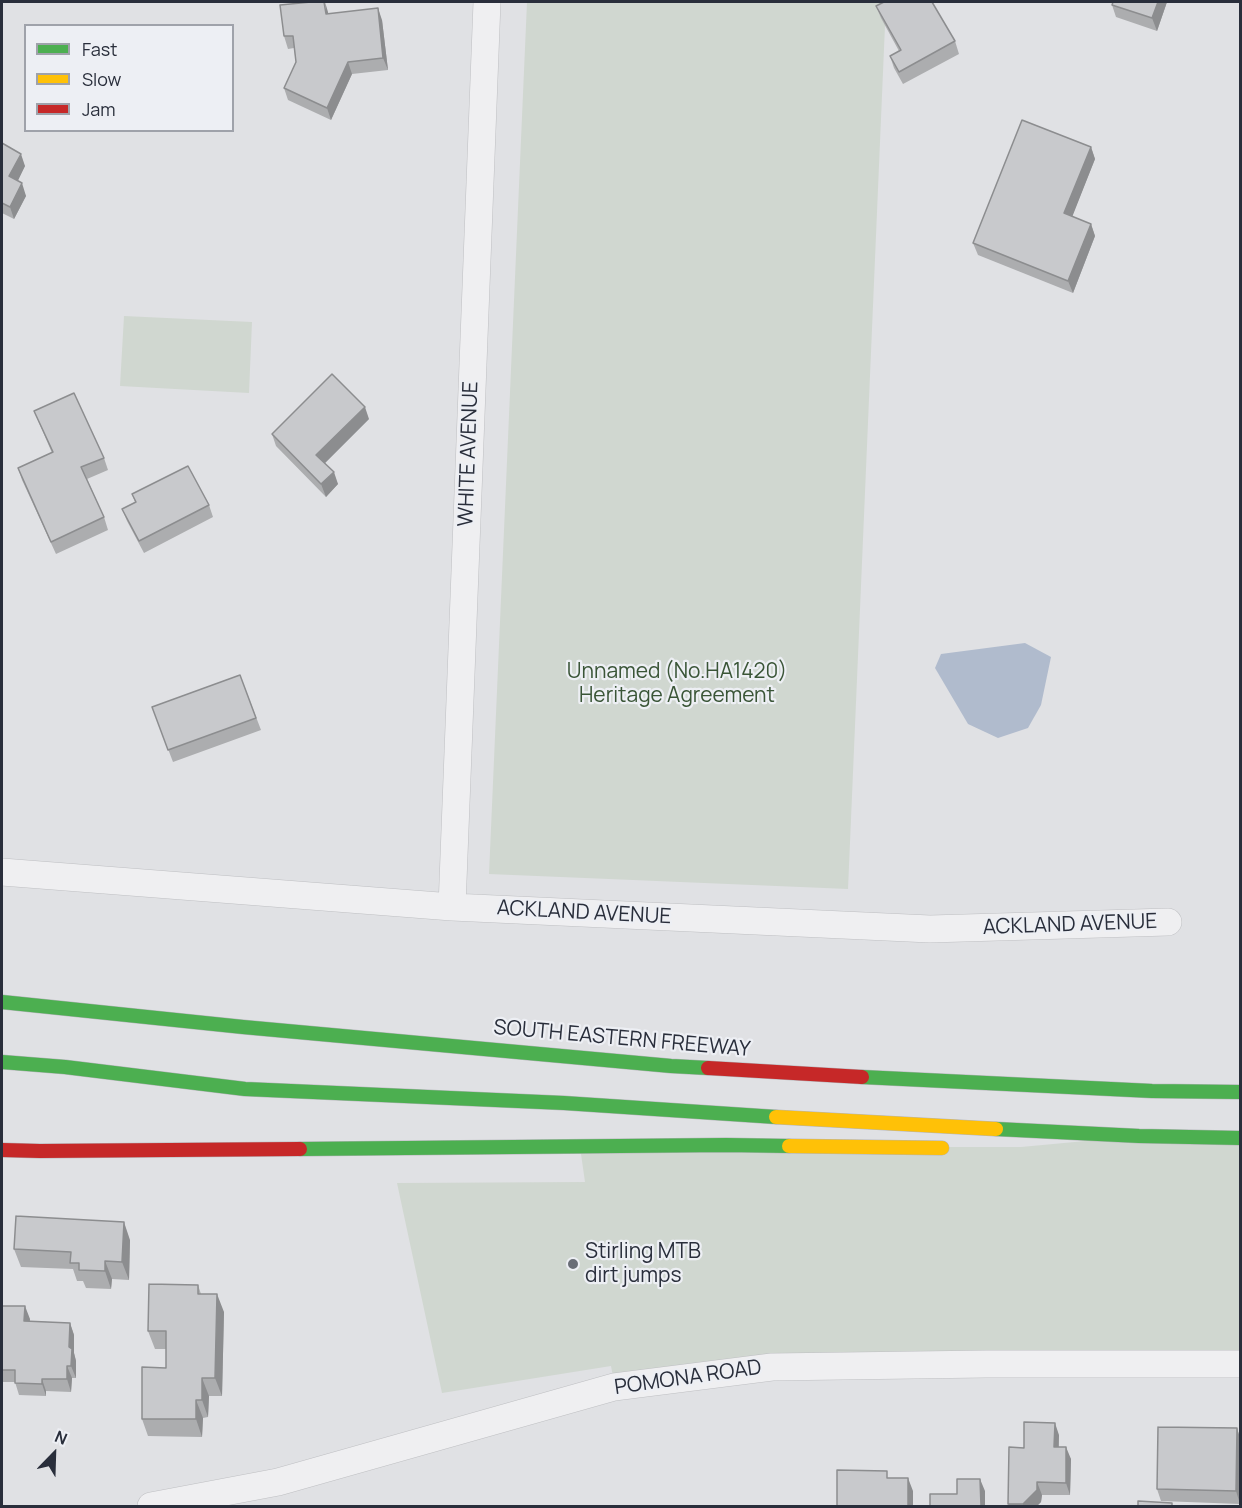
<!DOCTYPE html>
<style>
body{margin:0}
#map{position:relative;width:1242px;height:1508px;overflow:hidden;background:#e0e1e4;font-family:Manrope,sans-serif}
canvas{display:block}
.frame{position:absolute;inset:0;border:3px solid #292e3b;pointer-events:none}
.legend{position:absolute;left:24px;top:24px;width:210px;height:108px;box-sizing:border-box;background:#edeff4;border:2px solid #9fa2aa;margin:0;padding:8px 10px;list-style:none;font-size:18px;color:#292e3b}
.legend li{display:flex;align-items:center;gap:12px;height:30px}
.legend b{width:30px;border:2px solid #9fa2aa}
.north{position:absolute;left:24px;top:1424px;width:60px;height:60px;-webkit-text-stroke:4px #edeff4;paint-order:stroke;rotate:23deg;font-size:16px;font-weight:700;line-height:24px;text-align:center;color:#292e3b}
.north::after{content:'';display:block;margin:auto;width:21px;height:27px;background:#292e3b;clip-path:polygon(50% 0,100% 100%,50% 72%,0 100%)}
</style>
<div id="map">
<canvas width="1242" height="1508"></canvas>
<div class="frame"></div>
<ul class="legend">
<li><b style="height:8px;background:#4caf50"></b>Fast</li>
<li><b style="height:8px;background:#ffc107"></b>Slow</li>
<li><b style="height:8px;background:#c62828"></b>Jam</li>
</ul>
<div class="north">N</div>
</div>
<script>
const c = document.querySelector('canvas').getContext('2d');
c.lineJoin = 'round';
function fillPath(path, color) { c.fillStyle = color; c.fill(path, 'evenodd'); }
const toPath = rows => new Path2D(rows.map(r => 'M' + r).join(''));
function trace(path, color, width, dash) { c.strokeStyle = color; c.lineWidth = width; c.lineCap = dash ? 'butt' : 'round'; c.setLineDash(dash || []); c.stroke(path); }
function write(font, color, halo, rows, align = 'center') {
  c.font = font + ' Manrope,sans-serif'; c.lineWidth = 4.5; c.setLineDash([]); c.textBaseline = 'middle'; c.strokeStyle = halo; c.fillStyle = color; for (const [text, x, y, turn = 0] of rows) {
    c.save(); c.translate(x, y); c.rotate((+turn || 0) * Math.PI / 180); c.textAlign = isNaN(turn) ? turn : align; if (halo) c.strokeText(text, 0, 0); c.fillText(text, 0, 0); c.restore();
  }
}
fillPath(toPath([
 [527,2,886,2,848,889,489,874],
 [124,316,252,322,249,393,120,386],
 [1139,1136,1240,1138,1240,1364,986,1364,615,1387,611,1366,442,1393,397,1183,585,1182,580,1147,1021,1147]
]), '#d0d7d0');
fillPath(toPath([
 [1025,643,1051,657,1041,705,1028,728,998,738,968,724,935,668,941,654]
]), '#b0bbcd');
const street = toPath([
 [2,872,452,907,930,929,1168,922],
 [452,907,487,2],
 [151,1506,278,1482,614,1387,772,1367,986,1364,1240,1364]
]);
const fast = toPath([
 [2,1002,243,1027,671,1066,708,1068],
 [2,1062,65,1067,245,1089,564,1103,776,1117],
 [862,1077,1152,1091,1240,1092],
 [996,1129,1139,1136,1240,1138],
 [300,1149,726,1145,789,1146]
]);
const slow = toPath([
 [776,1117,996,1129],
 [789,1146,942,1148]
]);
const jam = toPath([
 [708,1068,862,1077],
 [2,1150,40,1151,300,1149]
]);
trace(street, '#bebfc2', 28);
trace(fast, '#b3b4b8', 15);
trace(slow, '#b3b4b8', 15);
trace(jam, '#b3b4b8', 15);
trace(street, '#efeff1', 27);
trace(fast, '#4caf50', 14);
trace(slow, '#ffc107', 14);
trace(jam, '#c62828', 14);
fillPath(toPath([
 [1167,2,1157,31,1116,17,1112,5],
 [876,6,955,41,959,54,903,84,894,68,890,56,899,51,881,18],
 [329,14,382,20,388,70,352,74,331,120,288,100,284,88,296,62,294,48,288,49,284,36],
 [2,143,25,166,17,181,26,196,14,219,2,213],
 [1091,147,1095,159,1072,216,1091,224,1095,236,1073,293,978,255,973,243],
 [34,411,104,458,108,470,87,479,104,517,108,530,56,554,22,480,18,468,52,453],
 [369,419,325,463,338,484,326,497,276,446,272,434],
 [132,494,209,505,213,517,144,553,127,521,122,509,135,502],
 [240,675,261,730,173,762,152,707],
 [130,1240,129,1280,112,1279,111,1289,86,1288,83,1281,77,1281,73,1269,21,1267,14,1249],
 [198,1285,201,1294,224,1312,222,1396,209,1396,208,1417,203,1418,202,1437,148,1436,142,1419,166,1368,166,1349,155,1349,148,1331],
 [2,1306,30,1319,29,1321,70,1323,74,1335,74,1353,76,1361,76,1378,72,1378,71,1392,46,1391,46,1396,19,1395,15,1382,2,1382],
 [1237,1428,1240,1438,1240,1504,1161,1501,1157,1489],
 [1059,1435,1059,1447,1071,1459,1070,1495,1042,1495,1041,1502,1037,1506,1009,1506,1008,1504,1024,1448]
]), '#acadaf');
fillPath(toPath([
 [325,2,328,12,330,26,326,14],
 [1158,2,1167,2,1157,31,1152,18],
 [378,8,382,20,388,70,383,58],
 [348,62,352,74,331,120,327,108],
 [1091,147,1095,159,1069,225,1064,213],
 [21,154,25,166,14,189,9,176],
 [22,183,26,196,14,219,10,207],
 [1091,224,1095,236,1073,293,1068,281],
 [365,407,369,419,321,467,316,455],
 [334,472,338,484,326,497,321,484],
 [124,1222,130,1240,129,1280,122,1262],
 [105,1261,112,1279,111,1289,105,1271],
 [217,1294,224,1312,222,1396,215,1378],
 [25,1306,30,1319,29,1333,24,1321],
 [70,1323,74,1335,74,1353,76,1361,76,1378,71,1366,69,1347],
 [67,1366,72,1378,71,1392,67,1379],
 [202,1378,209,1396,208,1417,202,1400],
 [42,1379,46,1391,46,1396,42,1384],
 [196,1400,203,1418,202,1437,196,1419],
 [1055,1423,1059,1435,1058,1459,1054,1447],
 [1237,1428,1240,1438,1240,1504,1236,1491],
 [1066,1447,1071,1459,1070,1495,1066,1483],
 [908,1478,913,1491,913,1506,908,1506],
 [980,1479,985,1491,985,1506,981,1506],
 [1037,1482,1042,1495,1041,1502,1037,1506,1023,1506,1023,1504]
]), '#8c8d8f');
const building = toPath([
 [311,2,324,2,326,14,378,8,383,58,348,62,327,108,284,88,296,62,293,36,284,36,280,5,311,2],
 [884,2,932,2,955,41,899,72,890,56,901,50,876,6,884,2],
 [1113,2,1158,2,1152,18,1112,5,1113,2],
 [1022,120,1091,147,1064,213,1091,224,1068,281,973,243,1022,120],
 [2,143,21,154,9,176,22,183,10,207,2,203,2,143],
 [332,374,365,407,316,455,334,472,321,484,272,434,332,374],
 [74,393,104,458,81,467,104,517,51,542,18,468,53,452,34,411,74,393],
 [188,466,209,505,139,541,122,509,136,502,132,494,188,466],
 [240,675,256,718,168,750,152,707,240,675],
 [16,1216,124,1222,122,1262,105,1261,105,1271,79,1270,79,1263,70,1263,71,1252,14,1249,16,1216],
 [149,1284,198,1285,198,1294,217,1294,215,1378,202,1378,202,1400,196,1400,196,1419,142,1419,142,1367,166,1368,166,1331,148,1331,149,1284],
 [2,1306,25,1306,24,1321,70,1323,69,1347,72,1349,71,1366,67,1366,67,1379,42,1379,42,1384,15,1383,15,1370,2,1370,2,1306],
 [1024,1422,1055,1423,1054,1447,1066,1447,1066,1483,1037,1482,1037,1490,1023,1504,1008,1504,1009,1447,1024,1448,1024,1422],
 [1158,1427,1237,1428,1236,1491,1157,1489,1158,1427],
 [837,1470,887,1471,887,1478,908,1478,908,1506,837,1506,837,1470],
 [957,1479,980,1479,981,1506,930,1506,930,1494,957,1494,957,1479],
 [1138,1501,1172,1503,1172,1506,1138,1506,1138,1501]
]);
fillPath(building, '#c8c9cc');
trace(building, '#8c8d8f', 1.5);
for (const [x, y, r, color] of [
 [573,1264,6,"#696d76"]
]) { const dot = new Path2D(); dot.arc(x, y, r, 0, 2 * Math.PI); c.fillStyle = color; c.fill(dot); trace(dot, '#edeff4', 2); }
write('21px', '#292e3b', '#edeff4', [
 ["WHITE AVENUE",469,454,-88],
 ["ACKLAND AVENUE",584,913,3],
 ["ACKLAND AVENUE",1070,925,-2],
 ["SOUTH EASTERN FREEWAY",622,1039,5],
 ["POMONA ROAD",688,1378,-8]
]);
write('21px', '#3a5537', '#edeff4', [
 ["Unnamed (No.HA1420)",677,672],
 ["Heritage Agreement",677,696]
]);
write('21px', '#292e3b', '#edeff4', [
 ["Stirling MTB",585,1252],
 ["dirt jumps",585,1276]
], 'left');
</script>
